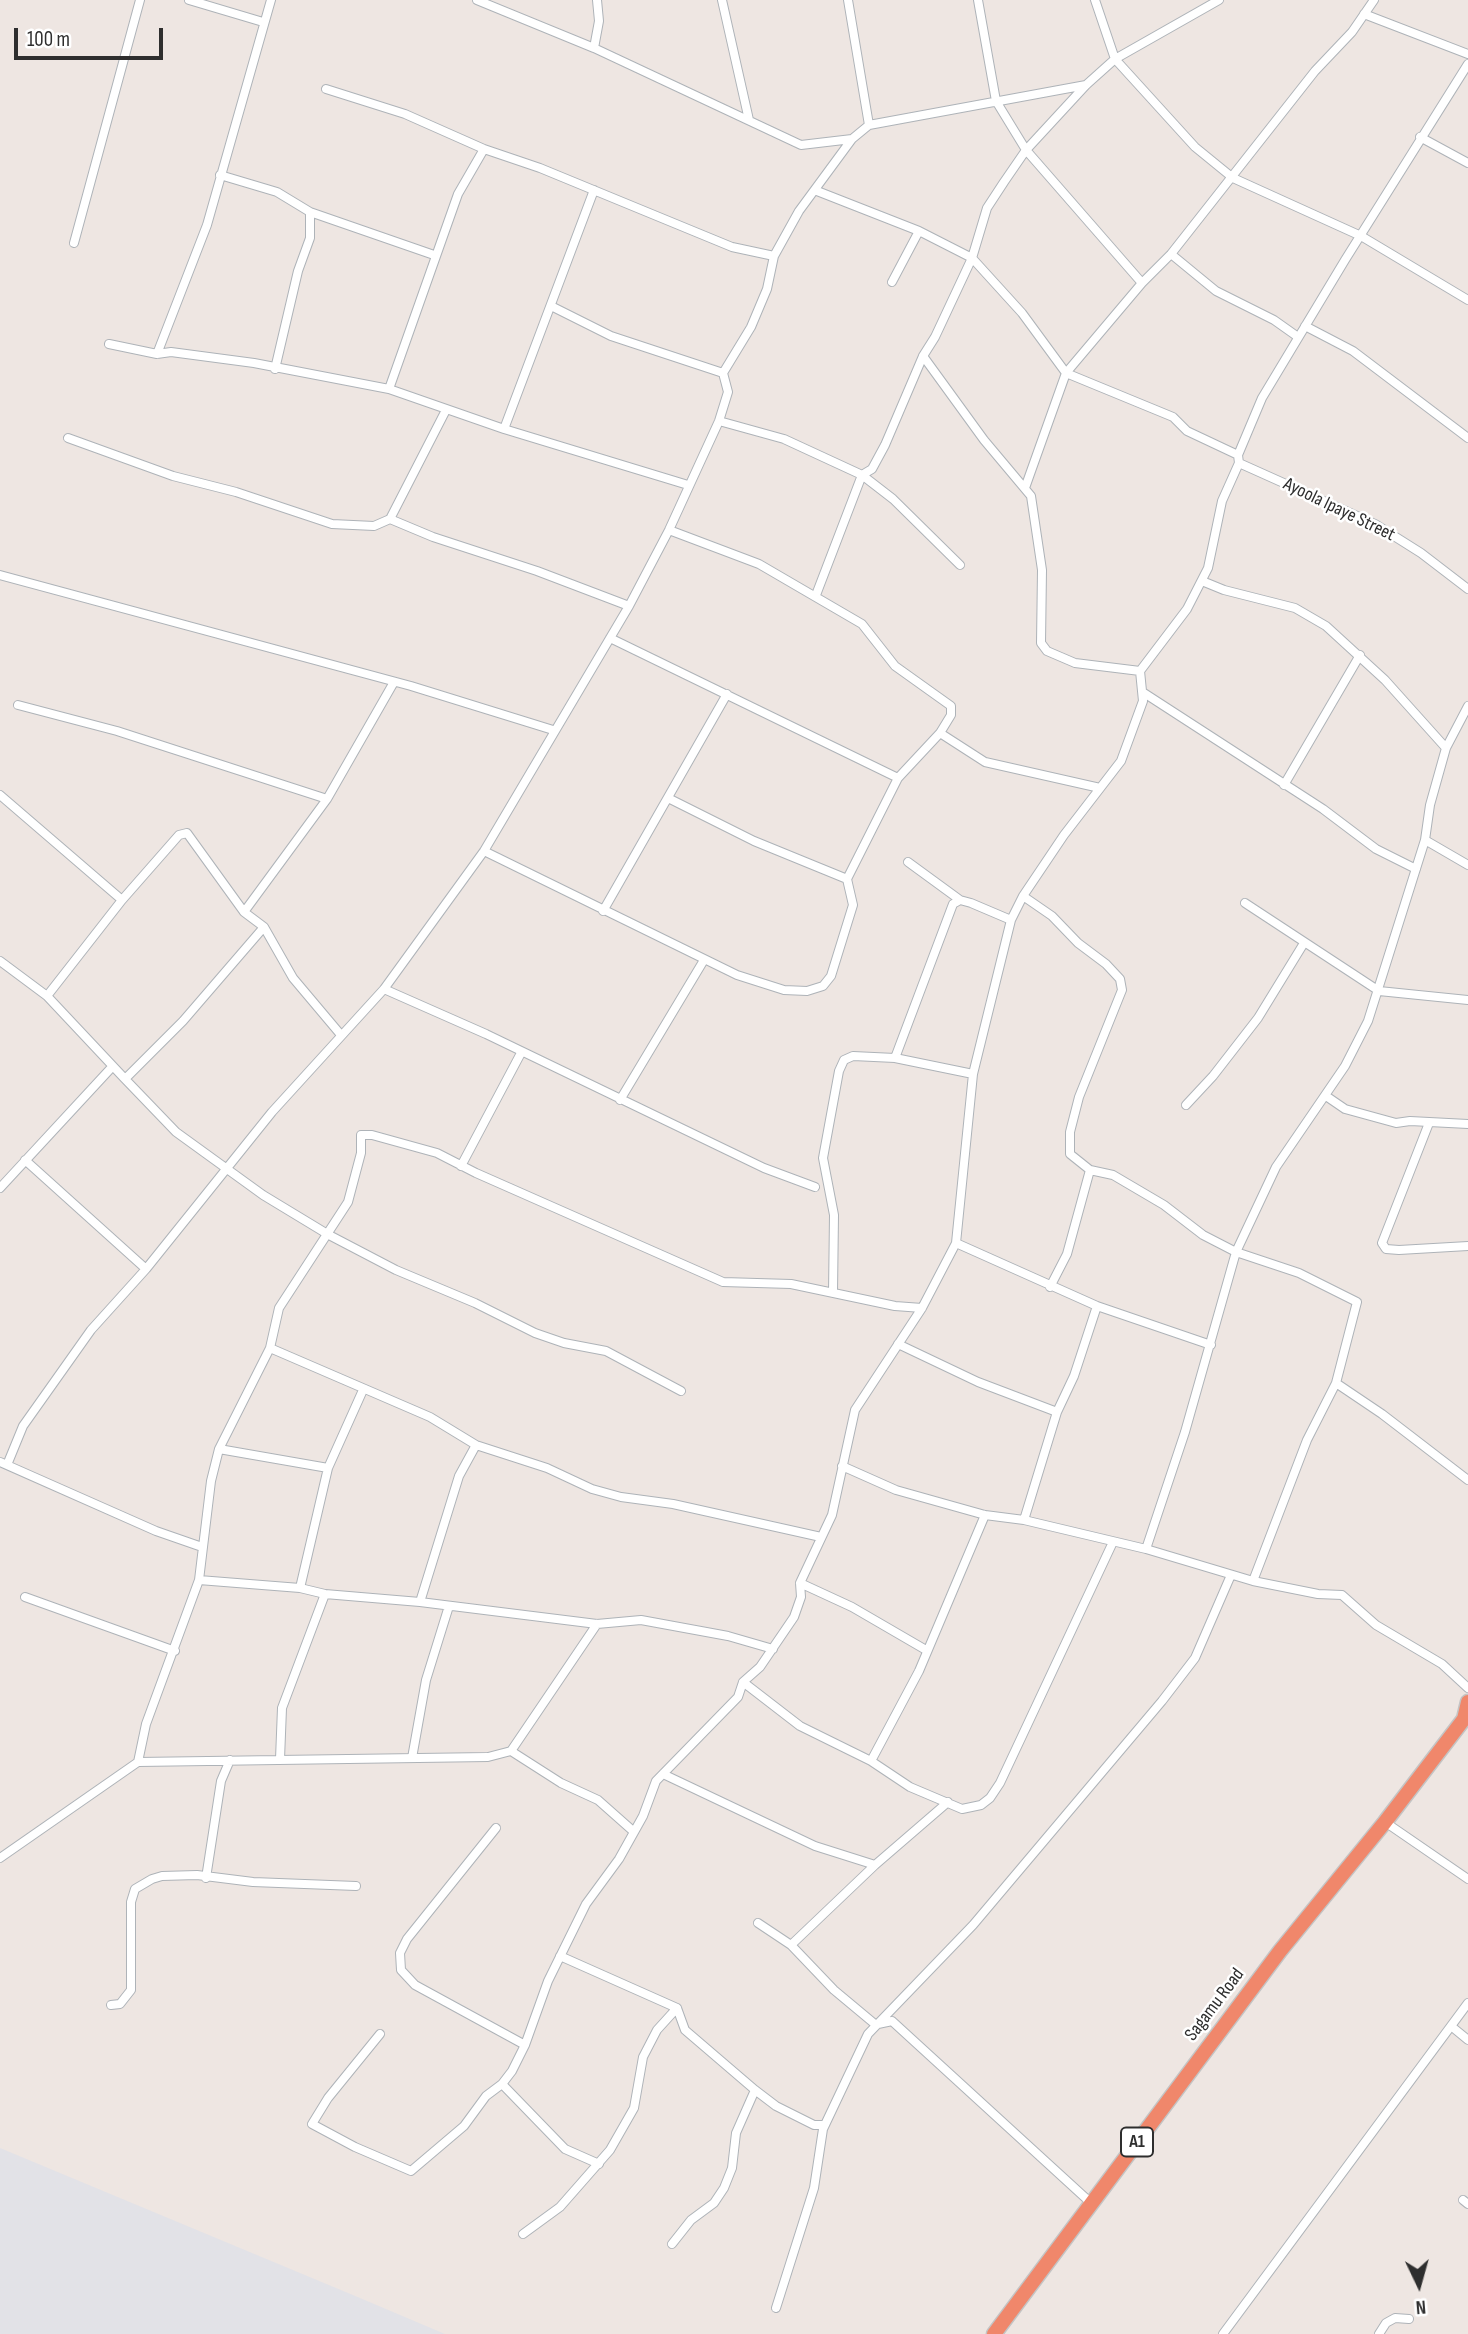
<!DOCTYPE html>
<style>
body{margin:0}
#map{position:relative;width:1468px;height:2334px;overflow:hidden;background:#eee6e2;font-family:"Sofia Sans Condensed",sans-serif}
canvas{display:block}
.north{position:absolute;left:1384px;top:2250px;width:70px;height:70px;-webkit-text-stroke:5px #fff;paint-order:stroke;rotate:175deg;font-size:19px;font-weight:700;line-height:28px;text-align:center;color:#2e2e2e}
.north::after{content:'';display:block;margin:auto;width:24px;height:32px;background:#2e2e2e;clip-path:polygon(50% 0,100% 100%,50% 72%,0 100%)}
.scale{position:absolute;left:14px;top:28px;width:149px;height:32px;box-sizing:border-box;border:4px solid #2e2e2e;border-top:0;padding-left:9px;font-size:21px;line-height:24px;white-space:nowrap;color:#2e2e2e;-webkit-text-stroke:5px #fff;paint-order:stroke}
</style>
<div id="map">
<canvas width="1468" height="2334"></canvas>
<div class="north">N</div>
<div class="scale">100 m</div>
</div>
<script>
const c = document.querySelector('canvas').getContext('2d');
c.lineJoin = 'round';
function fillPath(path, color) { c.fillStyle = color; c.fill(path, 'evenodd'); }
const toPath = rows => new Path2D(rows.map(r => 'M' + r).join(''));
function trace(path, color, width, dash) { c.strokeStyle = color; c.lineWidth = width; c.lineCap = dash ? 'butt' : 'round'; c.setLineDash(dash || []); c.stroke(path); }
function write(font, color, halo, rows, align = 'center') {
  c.font = font + ' "Sofia Sans Condensed",sans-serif'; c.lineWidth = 5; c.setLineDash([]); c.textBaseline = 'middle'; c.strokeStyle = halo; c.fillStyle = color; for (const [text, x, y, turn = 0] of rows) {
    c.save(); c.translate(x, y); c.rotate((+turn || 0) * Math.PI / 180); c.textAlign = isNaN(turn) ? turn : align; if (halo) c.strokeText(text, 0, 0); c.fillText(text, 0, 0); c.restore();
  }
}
fillPath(toPath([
 [0,2148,360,2298,445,2334,0,2334]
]), '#e2e2e7');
const street = toPath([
 [189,0,263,22],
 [477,0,594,48,801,145,852,139,869,125,1086,85],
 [722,0,749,120],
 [848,0,869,125],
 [978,0,996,101,1026,150,1142,283],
 [1095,0,1115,59,1195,147,1233,178,1361,236,1468,300],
 [1364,14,1468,54],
 [594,48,599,21,597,0],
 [326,89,405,114,484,149,540,168,732,247,774,256],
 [1420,137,1468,163],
 [220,175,277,192,310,212,310,238,298,271,275,369],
 [817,191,919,231,972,258,1022,313,1066,373,1173,417,1187,431,1238,455],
 [310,212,434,255],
 [74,243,140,0],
 [1171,254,1216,291,1274,320,1298,337],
 [892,282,919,231],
 [551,306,611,336,723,373],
 [1305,326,1353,351,1468,438],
 [109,344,157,354,171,352,254,363,389,389,504,429,688,485],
 [157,354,207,225,271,0],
 [923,356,984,440,1031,496,1042,570,1041,643,1047,651,1075,663,1140,671],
 [389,389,458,194,484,149],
 [719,421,784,439,862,475,893,499,960,565],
 [504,429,594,190],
 [68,438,173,476,236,492,332,524,374,526,390,519,446,410],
 [1239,463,1375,524,1421,553,1468,589],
 [1025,488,1066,373,1142,283,1171,254,1315,71,1352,32,1374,0],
 [390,519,433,537,537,571,629,606],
 [0,575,411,686,553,730],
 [1202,581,1224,590,1295,608,1326,626,1385,680,1446,748],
 [816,595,862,475,872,469,885,445,923,356,935,337,972,258,987,208,1004,182,1026,150,1086,85,1115,59,1219,0],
 [610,638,898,778],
 [1144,693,1323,809,1376,849,1416,869],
 [18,705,117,731,327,799,394,682],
 [940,733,985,762,1100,788],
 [1284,785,1360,655],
 [0,795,122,900],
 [668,798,754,841,847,879],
 [1425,840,1468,865],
 [484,851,737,975,784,990,807,991,823,986,831,976,853,905,847,879,898,778,940,733,951,715,951,706,895,666,862,624,759,564,669,530],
 [908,862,960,900],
 [1023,896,1052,916,1078,943,1106,964,1120,979,1122,990,1079,1097,1070,1132,1070,1154,1090,1170,1113,1175,1164,1205,1203,1235,1236,1252,1299,1273,1357,1302,1336,1383,1307,1440,1253,1581],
 [1245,903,1379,991,1468,1000],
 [603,911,727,694],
 [244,912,327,799],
 [0,961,47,996,122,900,179,835,187,833,244,912,264,927,293,978,341,1035],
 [384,989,486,1034,764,1168,815,1187],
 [47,996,125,1079,183,1021,264,927],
 [895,1058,953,904,960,900,971,903,1011,920],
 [125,1079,176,1132,263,1195,329,1235,396,1270,475,1303,535,1333,564,1343,606,1351,681,1391],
 [1326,1096,1345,1109,1396,1123,1410,1121,1468,1124],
 [620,1100,704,960],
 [1186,1105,1213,1076,1258,1018,1304,943],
 [1429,1123,1382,1243,1386,1249,1399,1250,1468,1246],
 [25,1160,146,1269],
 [461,1166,521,1053],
 [0,1188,112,1067],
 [956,1243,1097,1306,1211,1345],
 [1050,1287,1067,1254,1090,1170],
 [833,1293,834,1215,823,1158,839,1071,844,1060,853,1056,895,1058,973,1074],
 [898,1344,978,1382,1057,1412],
 [270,1348,430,1417,476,1445,547,1468,592,1489,621,1497,673,1504,821,1537],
 [1336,1383,1382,1414,1468,1480],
 [219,1449,328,1468],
 [0,1462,156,1531,202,1547],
 [7,1465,23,1426,91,1330,146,1269,272,1112,384,989,484,851,629,606,669,530,719,421,728,392,723,373,751,327,767,289,774,256,799,211,852,139],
 [842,1466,896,1490,985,1515,1024,1520,1146,1549,1253,1581,1318,1594,1342,1595,1376,1625,1442,1664,1468,1688],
 [1024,1520,1057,1412,1074,1376,1097,1306],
 [1146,1549,1185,1432,1236,1252,1276,1167,1345,1066,1368,1021,1425,840,1430,805,1446,748,1468,706],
 [199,1580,300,1588,325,1594,420,1602,597,1624,641,1620,728,1636,773,1649],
 [800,1583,852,1607,926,1650],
 [300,1588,328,1468,363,1390],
 [25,1597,175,1651],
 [420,1602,459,1476,476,1445],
 [743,1682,800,1726,871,1761,910,1787,962,1809,981,1805,990,1798,1000,1783,1113,1542],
 [511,1751,561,1783,598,1800,633,1831],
 [412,1758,426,1680,449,1606],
 [280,1759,282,1708,325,1594],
 [871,1761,919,1671,985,1515],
 [138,1762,146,1724,199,1580,211,1481,219,1449,270,1348,279,1308,348,1202,361,1153,361,1135,372,1135,437,1153,476,1173,723,1282,791,1284,895,1306,922,1308],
 [663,1774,815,1846,875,1865],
 [1385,1822,1468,1879],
 [496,1828,407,1939,400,1953,401,1970,415,1985,525,2045],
 [0,1858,138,1762,488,1757,511,1751,597,1624],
 [206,1878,221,1781,230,1760],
 [758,1923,791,1945,834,1990,876,2025],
 [791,1945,875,1865,948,1802],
 [560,1956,677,2008,685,2030,755,2090,776,2106,814,2125,823,2125,823,2129],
 [111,2005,120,2004,131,1990,131,1902,135,1889,152,1879,162,1876,197,1875,253,1882,356,1886],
 [878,2024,892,2021,1091,2203],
 [1451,2026,1468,2040],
 [380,2034,328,2098,312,2124,355,2147,411,2171,464,2126,486,2096,502,2084,512,2071,525,2045,548,1981,586,1904,619,1859,643,1816,656,1781,738,1697,743,1682,760,1667,794,1617,801,1597,800,1583,832,1515,855,1410,922,1308,956,1243,973,1074,1011,920,1023,896,1064,835,1121,761,1143,701,1140,671,1187,609,1208,568,1222,501,1239,463,1238,455,1262,398,1345,260,1468,64],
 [502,2084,565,2149,599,2164],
 [1463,2200,1468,2204],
 [523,2234,560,2207,610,2150,634,2108,643,2057,657,2030,677,2008],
 [672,2244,691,2220,714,2203,724,2188,732,2168,736,2133,755,2090],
 [776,2308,814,2188,823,2129,868,2034,973,1925,1162,1701,1195,1658,1231,1575],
 [1223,2334,1468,2003],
 [1379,2334,1386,2323,1395,2318,1409,2319]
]);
const highway = toPath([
 [994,2334,1280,1951,1385,1822,1464,1719,1468,1702]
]);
trace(street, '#aeb3b8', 10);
trace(highway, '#c4c4c4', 17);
trace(street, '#fff', 8);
trace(highway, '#f0876b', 14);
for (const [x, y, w] of [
 [1137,2142,32]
]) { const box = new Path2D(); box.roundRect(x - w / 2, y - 14.5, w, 29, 5); c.fillStyle = '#fff'; c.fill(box); trace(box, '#2e2e2e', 2); }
write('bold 18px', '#2e2e2e', null, [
 ["A1",1137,2142]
]);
write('19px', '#2e2e2e', '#fff', [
 ["Ayoola Ipaye Street",1339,510,26],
 ["Sagamu Road",1215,2005,-53]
]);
</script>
